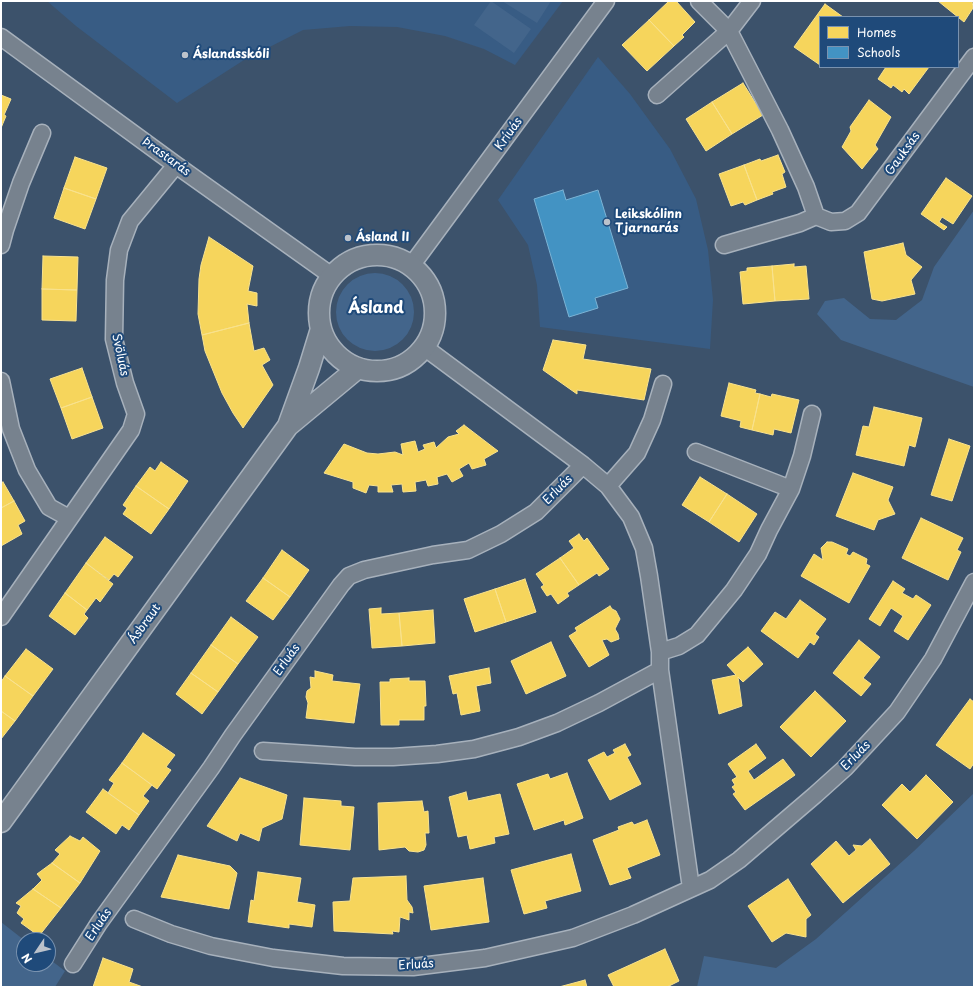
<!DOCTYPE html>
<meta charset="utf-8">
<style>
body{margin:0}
#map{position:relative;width:975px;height:988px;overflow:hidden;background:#3c526b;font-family:"Playpen Sans",sans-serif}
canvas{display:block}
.frame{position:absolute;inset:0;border:2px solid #fff;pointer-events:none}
.legend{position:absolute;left:819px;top:16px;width:140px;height:52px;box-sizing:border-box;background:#1f4a7a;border:1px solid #7992af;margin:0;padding:5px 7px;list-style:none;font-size:12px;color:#fff}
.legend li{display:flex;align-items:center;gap:8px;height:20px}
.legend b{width:20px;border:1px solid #7992af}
.north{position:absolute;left:16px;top:932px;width:40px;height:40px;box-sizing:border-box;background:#1f4a7a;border:1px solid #7992af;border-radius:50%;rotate:235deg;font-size:11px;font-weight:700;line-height:16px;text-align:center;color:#fff}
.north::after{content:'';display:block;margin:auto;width:14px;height:18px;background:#bbc2cb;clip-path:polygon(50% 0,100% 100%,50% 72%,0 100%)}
</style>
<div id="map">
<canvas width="975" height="988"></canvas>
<div class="frame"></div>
<ul class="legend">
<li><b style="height:11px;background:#f6d55c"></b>Homes</li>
<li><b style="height:11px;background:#4393c3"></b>Schools</li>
</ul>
<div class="north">N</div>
</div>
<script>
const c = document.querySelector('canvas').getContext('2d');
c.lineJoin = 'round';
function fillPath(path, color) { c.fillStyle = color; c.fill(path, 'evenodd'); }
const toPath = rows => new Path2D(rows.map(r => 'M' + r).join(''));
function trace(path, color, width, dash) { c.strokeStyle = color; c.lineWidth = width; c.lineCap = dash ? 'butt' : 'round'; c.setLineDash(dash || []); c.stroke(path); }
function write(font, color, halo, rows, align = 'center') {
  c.font = font + ' "Playpen Sans",sans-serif'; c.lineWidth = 4; c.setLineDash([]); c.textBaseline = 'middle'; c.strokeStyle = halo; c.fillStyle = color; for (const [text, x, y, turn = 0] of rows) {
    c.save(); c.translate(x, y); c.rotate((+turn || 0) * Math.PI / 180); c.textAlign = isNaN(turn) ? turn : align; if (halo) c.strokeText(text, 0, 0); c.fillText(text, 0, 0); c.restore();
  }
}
fillPath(toPath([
 [47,1,563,1,515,65,484,49,445,36,397,27,350,26,303,30,244,60,177,103,76,26],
 [598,57,630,94,670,149,696,199,708,250,713,300,710,349,540,327,537,285,528,245,498,200]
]), '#385c84');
fillPath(toPath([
 [491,1,531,29,514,53,474,25],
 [502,1,551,1,537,23],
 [974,210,974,387,841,340,817,314,825,301,844,298,870,319,896,320,922,300,934,267],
 '336 312a39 39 0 1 1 78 0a39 39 0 1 1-78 0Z',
 [974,793,974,987,697,987,704,956,776,968,816,939,914,851],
 [1,922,24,940,24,964,48,964,48,958,65,971,55,987,1,987]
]), '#43658b');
const homes = toPath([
 [669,1,676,1,695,22,682,35,684,37,674,46,649,20,669,1],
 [938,1,972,1,973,8,964,22,938,1],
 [825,4,843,17,820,17,820,65,794,47,825,4],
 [649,20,674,46,647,71,622,45,649,20],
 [886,67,929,67,909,94,904,89,902,92,893,85,891,88,878,79,886,67],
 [743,83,763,115,732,134,712,102,743,83],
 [1,95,11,99,4,115,6,116,1,128,1,95],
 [869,100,891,117,875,145,878,149,862,169,842,147,851,131,850,127,869,100],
 [712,102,732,134,706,151,686,119,712,102],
 [778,155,785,172,782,174,786,187,772,192,773,194,757,200,744,165,760,159,761,161,778,155],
 [75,157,107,168,96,199,64,188,75,157],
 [744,165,757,200,745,205,743,202,731,206,719,174,744,165],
 [946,178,972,196,953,224,942,217,939,222,947,227,944,230,921,214,946,178],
 [64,188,96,199,85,229,54,218,64,188],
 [209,237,253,266,248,291,257,293,257,306,247,304,249,323,202,335,198,314,199,279,201,265,209,237],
 [903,243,906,255,922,267,911,280,915,294,882,301,872,299,864,252,903,243],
 [43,256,78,257,77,290,42,289,43,256],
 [794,264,794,267,806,266,809,299,775,301,772,266,794,264],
 [772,266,775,301,743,304,740,272,747,271,747,268,772,266],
 [42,289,77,290,76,321,42,320,42,289],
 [249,323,254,351,264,348,270,360,262,365,273,385,243,428,233,413,222,393,205,351,202,335,249,323],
 [553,340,586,345,583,359,651,369,644,400,577,390,577,394,543,370,553,340],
 [82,368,92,397,61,408,50,379,82,368],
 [729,383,756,390,755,393,760,394,752,430,740,427,741,421,721,416,729,383],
 [760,394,771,397,772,394,799,400,791,433,774,429,773,435,752,430,760,394],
 [92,397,103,428,72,439,61,408,92,397],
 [874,407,922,418,915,447,909,445,904,466,856,455,863,426,869,427,874,407],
 [464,425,498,451,484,459,486,465,472,469,469,463,459,469,463,476,452,482,447,474,437,477,438,484,428,486,426,480,415,482,416,491,403,492,402,484,391,485,393,492,378,492,378,486,369,485,366,493,353,488,353,482,324,473,344,444,367,453,378,454,395,452,403,455,401,444,415,441,418,452,425,449,423,445,434,442,436,448,448,437,459,434,456,431,464,425],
 [949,439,970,446,952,501,931,495,949,439],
 [161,462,188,481,169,509,136,486,150,467,155,471,161,462],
 [853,473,893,487,888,500,895,514,878,520,874,530,836,516,853,473],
 [700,477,727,494,709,522,682,505,700,477],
 [3,482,14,501,1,508,1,483,3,482],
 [136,486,169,509,151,534,123,514,127,508,123,505,136,486],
 [727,494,757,514,739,542,709,522,727,494],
 [14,501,25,521,18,525,22,534,1,546,1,508,14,501],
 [921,518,963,538,957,550,961,552,948,580,902,558,921,518],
 [579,534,584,541,587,538,609,569,599,576,597,573,579,585,560,558,574,548,569,541,579,534],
 [105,537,133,557,118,577,114,574,109,580,86,563,105,537],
 [827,542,832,542,848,549,846,554,850,556,853,552,867,559,866,564,870,566,849,603,801,576,814,554,823,560,821,548,827,542],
 [282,550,309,570,290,597,263,578,282,550],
 [560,558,579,585,567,593,569,596,558,604,551,594,547,596,541,587,544,585,536,574,560,558],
 [86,563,113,584,100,602,96,598,87,610,65,593,86,563],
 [263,578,290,597,273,620,246,601,263,578],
 [525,579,536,612,506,622,495,589,525,579],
 [893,581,905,589,902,593,913,599,916,595,931,605,908,640,894,631,903,616,891,608,880,626,869,619,893,581],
 [495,589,506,622,475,632,464,599,495,589],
 [65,593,87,610,84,614,88,618,75,635,49,616,65,593],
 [800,600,826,619,815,634,819,637,814,645,810,642,798,658,761,631,775,612,786,619,800,600],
 [610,606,612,609,616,611,620,619,615,629,618,634,619,639,611,642,607,639,602,640,609,655,589,667,569,636,577,631,575,628,610,606],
 [381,608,381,614,399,613,402,646,372,648,369,609,381,608],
 [433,610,435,643,402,646,399,613,433,610],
 [231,617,258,637,238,664,211,645,231,617],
 [859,640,880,657,863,678,871,684,861,696,833,673,859,640],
 [551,642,566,676,526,694,511,661,551,642],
 [211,645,238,664,218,692,191,673,211,645],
 [748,647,763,664,743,682,738,677,742,706,719,714,712,680,736,675,727,665,748,647],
 [26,649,53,669,33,696,5,676,26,649],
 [489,668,491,683,476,686,480,711,461,715,457,693,453,694,449,676,489,668],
 [315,671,333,675,332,681,360,684,354,723,306,718,308,703,306,697,307,691,311,688,310,677,315,678,315,671],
 [191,673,218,692,202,714,176,694,191,673],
 [5,676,33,696,15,721,1,711,1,682,5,676],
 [409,678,409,681,425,681,426,706,424,706,424,720,399,720,399,725,381,725,380,682,390,682,390,679,409,678],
 [815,691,846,721,811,757,780,727,815,691],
 [970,699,974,702,974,763,970,769,936,745,970,699],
 [1,711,15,721,1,739,1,711],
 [143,733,175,755,166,767,171,770,157,789,122,763,143,733],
 [625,744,631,755,627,757,641,784,610,800,588,760,604,752,607,757,615,753,613,750,625,744],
 [756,744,766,758,748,771,754,780,783,759,795,775,745,810,733,794,736,792,732,787,735,785,732,780,737,777,728,764,756,744],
 [122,763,152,785,143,796,149,801,139,815,108,793,114,783,109,780,122,763],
 [567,773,583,818,565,825,564,820,534,830,517,784,548,774,550,779,567,773],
 [926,775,953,802,917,839,882,805,902,784,910,792,926,775],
 [240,778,287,795,282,819,262,828,259,841,240,833,237,841,207,826,240,778],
 [103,789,139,815,129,830,122,825,116,834,86,812,103,789],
 [466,792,468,801,500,794,509,834,494,837,495,843,470,849,467,835,458,837,449,797,466,792],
 [304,798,341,801,341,806,354,807,350,850,300,845,304,798],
 [422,801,424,812,428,811,429,833,425,833,426,845,424,850,418,852,409,851,405,847,379,850,378,803,422,801],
 [647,820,660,855,627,868,631,878,610,885,593,840,619,830,618,827,632,822,634,825,647,820],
 [70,836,80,841,83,837,100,851,80,883,52,863,60,854,55,850,70,836],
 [870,839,890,864,843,903,811,864,836,841,849,856,856,850,853,845,862,846,870,839],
 [571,854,581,891,545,901,547,908,524,914,511,870,571,854],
 [178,855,230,866,237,873,229,909,161,897,178,855],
 [52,863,80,883,61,908,33,889,42,880,37,874,52,863],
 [258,872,301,878,297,902,315,905,312,927,289,924,289,928,248,922,251,900,254,901,258,872],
 [406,876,407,900,412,907,413,913,409,912,409,920,400,917,399,932,392,931,393,934,334,931,333,902,350,901,353,878,406,876],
 [483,878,489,922,431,930,424,886,483,878],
 [788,879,811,915,806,919,806,937,786,933,772,942,748,906,788,879],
 [33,889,61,908,39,936,21,923,24,919,17,913,21,906,16,903,33,889],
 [665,949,679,981,667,987,614,987,608,975,665,949],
 [103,958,133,969,129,982,143,987,93,987,103,958],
 [585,980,587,987,559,987,585,980]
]);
fillPath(homes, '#f6d55c');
trace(homes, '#f9e28d', 1);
const schools = toPath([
 [563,190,566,200,598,190,628,288,595,298,598,308,569,317,534,199,563,190]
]);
fillPath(schools, '#4393c3');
trace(schools, '#7bb3d5', 1);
const minor = toPath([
 [699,1,729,31,780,130,806,187,816,216],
 [1,37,176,165,332,276],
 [657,95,729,31,752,1],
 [1,245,5,230,21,183,42,133],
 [724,245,800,223,816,216,831,222,845,221,858,213,974,57],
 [411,266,606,1],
 [424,347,583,465,608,486,631,517,644,548,649,576,660,652,660,670,691,888],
 [1,381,11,429,27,470,49,507,69,518],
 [696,452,791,489],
 [608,486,637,453,652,420,663,384],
 [1,617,131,430,136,414,125,383,114,339,115,280,119,250,130,221,176,165],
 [660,652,679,646,697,635,734,590,758,554,769,530,791,489,802,456,812,414],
 [263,751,355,757,393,757,437,754,474,749,519,737,557,723,599,703,660,670],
 [134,919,171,934,211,946,273,958,343,966,413,967,485,958,573,938,633,915,710,880,739,860,815,795,845,768,897,712,933,659,974,582],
 [73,964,99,923,211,768,233,735,341,585,349,576,364,570,433,555,468,550,501,534,536,512,583,465]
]);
const tertiary = toPath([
 '319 313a58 58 0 1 1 116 0a58 58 0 1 1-116 0Z',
 [288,426,309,368,321,329],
 [1,822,288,426,358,368]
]);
trace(minor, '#a7b1bc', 19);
trace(tertiary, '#a7b1bc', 23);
trace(minor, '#77828e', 16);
trace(tertiary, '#77828e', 20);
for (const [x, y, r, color] of [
 [185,55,4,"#bbc2cb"],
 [607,222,4,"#bbc2cb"],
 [348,238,4,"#bbc2cb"]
]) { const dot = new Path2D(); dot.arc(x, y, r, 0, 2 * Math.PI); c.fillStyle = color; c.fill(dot); trace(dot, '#1f4a7a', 1.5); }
write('bold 12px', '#fff', '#1f4a7a', [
 ["Áslandsskóli",193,55],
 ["Leikskólinn",615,215],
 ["Tjarnarás",615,229],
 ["Ásland II",356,238]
], 'left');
write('12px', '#fff', '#1f4a7a', [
 ["Kríuás",509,134,-54],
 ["Gauksás",903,154,-54],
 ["Þrastarás",166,157,36],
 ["Svöluás",120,355,78],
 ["Erluás",558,490,-45],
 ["Ásbraut",145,624,-54],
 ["Erluás",287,660,-54],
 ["Erluás",856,756,-45],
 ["Erluás",99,925,-56],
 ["Erluás",416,965,-4]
]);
write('bold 16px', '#fff', '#1f4a7a', [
 ["Ásland",376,309]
]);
</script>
